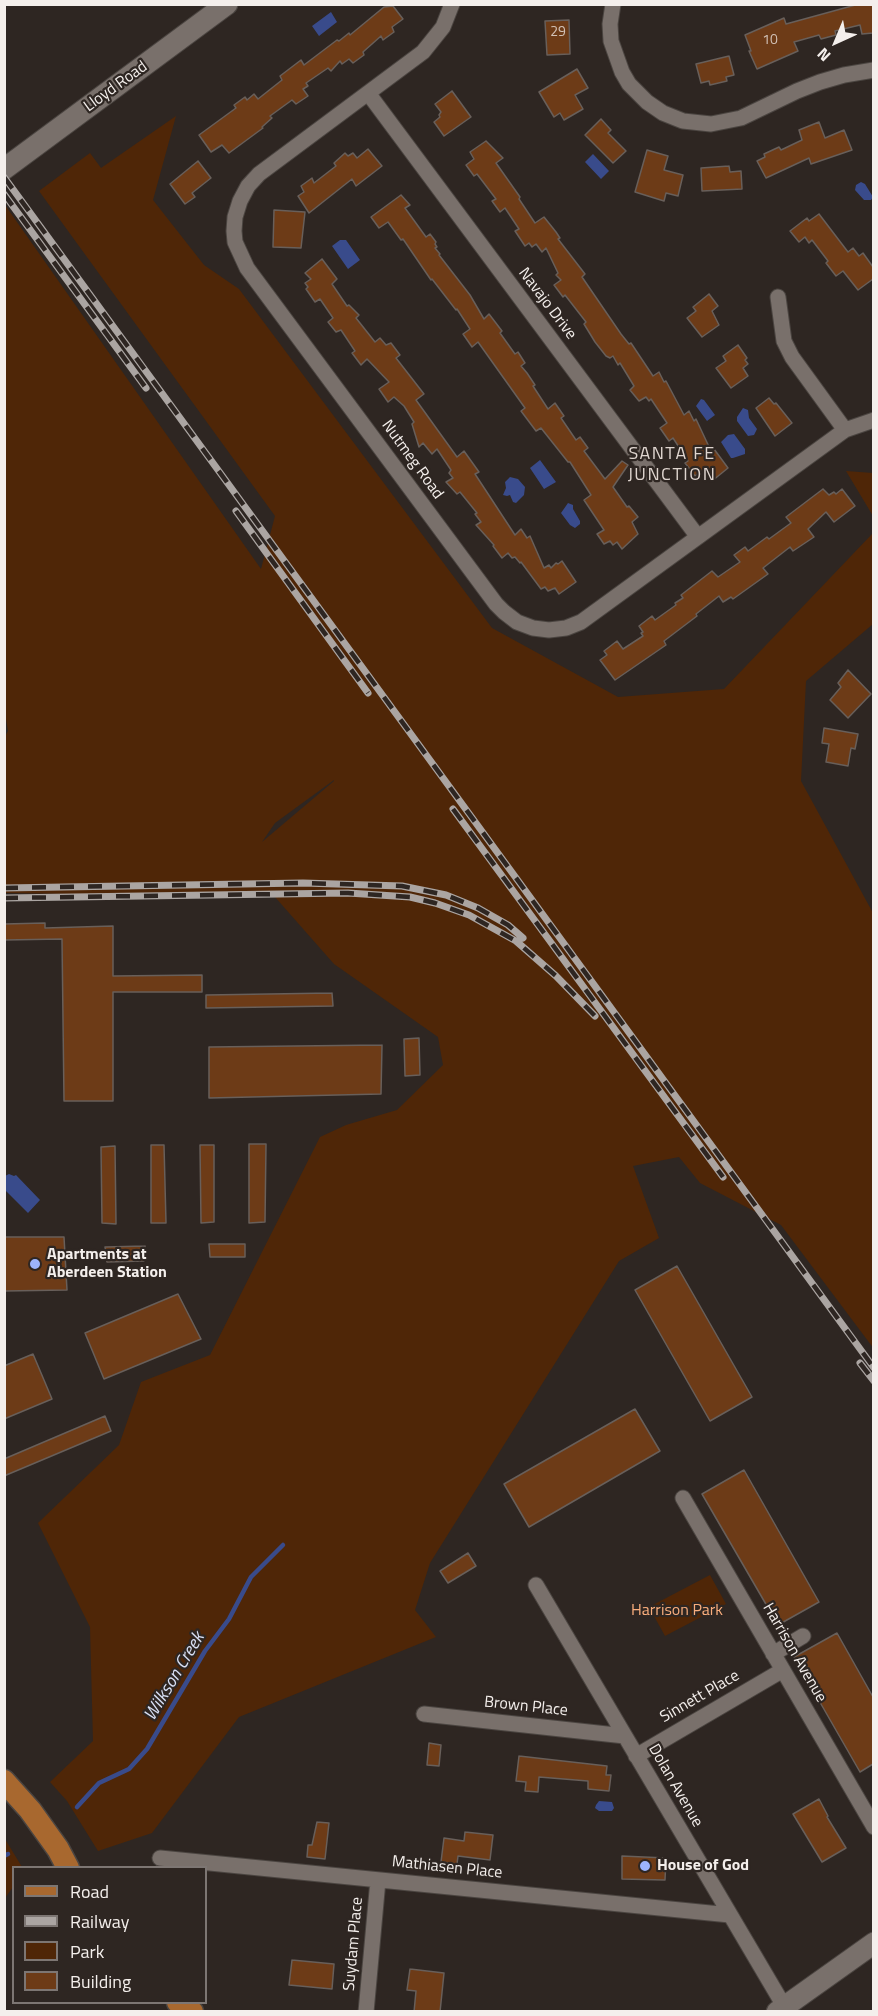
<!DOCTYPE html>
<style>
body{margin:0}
#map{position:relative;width:878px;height:2016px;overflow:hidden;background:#2e2622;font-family:"Titillium Web",sans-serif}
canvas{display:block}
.frame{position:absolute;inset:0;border:6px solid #f4efec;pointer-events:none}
.legend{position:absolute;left:12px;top:1866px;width:195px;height:138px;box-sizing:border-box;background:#2e2622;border:2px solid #7d7673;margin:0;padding:8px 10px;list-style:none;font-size:18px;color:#f4efec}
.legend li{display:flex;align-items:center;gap:12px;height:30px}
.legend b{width:30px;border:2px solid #7d7673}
.north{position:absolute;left:806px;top:12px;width:60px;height:60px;-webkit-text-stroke:4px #2e2622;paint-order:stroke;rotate:224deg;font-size:16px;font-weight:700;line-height:24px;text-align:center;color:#f4efec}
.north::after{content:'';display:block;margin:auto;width:21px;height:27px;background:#f4efec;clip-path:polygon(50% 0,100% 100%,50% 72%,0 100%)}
</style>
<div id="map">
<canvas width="878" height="2016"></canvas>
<div class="frame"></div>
<ul class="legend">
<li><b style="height:8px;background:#a8682f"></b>Road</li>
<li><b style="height:8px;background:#aba5a2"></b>Railway</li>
<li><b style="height:16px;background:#4f2607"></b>Park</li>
<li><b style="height:16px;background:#6d3b17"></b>Building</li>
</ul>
<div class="north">N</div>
</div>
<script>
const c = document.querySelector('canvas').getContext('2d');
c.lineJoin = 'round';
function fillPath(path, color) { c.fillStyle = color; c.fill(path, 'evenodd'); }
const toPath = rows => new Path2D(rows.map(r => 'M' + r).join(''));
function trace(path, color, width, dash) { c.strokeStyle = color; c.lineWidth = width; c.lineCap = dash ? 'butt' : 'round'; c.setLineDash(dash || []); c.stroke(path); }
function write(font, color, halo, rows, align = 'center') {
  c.font = font + ' "Titillium Web",sans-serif'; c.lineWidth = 4.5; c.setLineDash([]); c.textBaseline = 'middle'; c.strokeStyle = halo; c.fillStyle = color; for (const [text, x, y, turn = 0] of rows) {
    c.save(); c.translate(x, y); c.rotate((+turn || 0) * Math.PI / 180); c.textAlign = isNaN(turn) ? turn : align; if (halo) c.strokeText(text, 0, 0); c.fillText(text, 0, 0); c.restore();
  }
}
fillPath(toPath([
 [176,116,153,200,204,265,239,289,492,628,618,697,724,689,873,533,873,624,806,681,801,781,873,913,874,1349,781,1225,700,1183,679,1157,633,1166,659,1238,619,1261,430,1563,415,1610,436,1637,239,1717,152,1833,98,1851,67,1801,50,1782,93,1741,90,1627,38,1523,119,1445,141,1382,210,1355,320,1137,346,1125,397,1110,443,1065,438,1037,334,964,275,897,5,893,4,738,8,731,4,707,5,205,261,569,275,516,39,191,90,153,101,168],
 [334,780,334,781,262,842,275,823],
 [846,471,873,473,873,516],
 [710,1575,726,1604,665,1636,649,1607],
 [5,1839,22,1867,14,1868,13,1887,5,1898]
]), '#4f2607');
fillPath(toPath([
 [331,12,337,22,319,36,312,26],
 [593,154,609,171,601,179,585,162],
 [861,182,865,184,873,197,871,200,864,200,855,190,856,185],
 [340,240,346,240,360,260,348,269,332,246],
 [701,399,704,400,715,415,707,421,696,406],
 [743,408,748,410,749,418,757,429,754,435,748,436,737,421,737,417],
 [734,434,745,449,745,454,733,458,731,458,721,442,728,435],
 [540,460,556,482,544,489,530,468],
 [510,477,518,479,525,487,524,495,516,503,513,502,510,495,507,496,503,495,506,488,505,482],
 [568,503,573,505,573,509,580,521,580,524,575,528,570,525,561,513],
 [9,1174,14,1176,16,1175,40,1200,28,1213,5,1190,5,1176],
 [599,1801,612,1802,614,1808,612,1811,599,1811,595,1808,596,1805]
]), '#394b8b');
trace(toPath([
 [77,1807,99,1783,129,1769,147,1749,205,1651,229,1619,251,1577,283,1545],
 [4,1856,8,1854]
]), '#394b8b', 4.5);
const building = toPath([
 [859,4,873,4,873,33,862,34,860,25,835,31,836,35,821,39,819,35,794,42,798,51,757,69,749,51,751,51,745,35,784,18,786,24,859,4],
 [393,6,403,19,392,27,394,32,383,40,381,36,363,52,364,55,353,63,349,59,342,64,340,61,331,71,328,68,306,83,308,86,303,89,308,96,296,104,292,100,270,116,272,118,262,127,263,128,229,153,222,145,211,152,199,135,236,108,234,105,245,97,247,100,254,94,258,99,282,80,280,76,301,60,304,65,337,40,339,41,349,33,350,35,384,7,393,6],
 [569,20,570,54,547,55,545,21,569,20],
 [729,56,734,75,726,77,727,81,710,85,709,81,701,83,696,64,729,56],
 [577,69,588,88,575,95,583,109,564,120,560,113,554,117,539,92,577,69],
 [452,91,471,117,444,136,434,122,440,117,439,115,441,112,435,104,452,91],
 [601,119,611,130,608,133,626,151,613,163,585,135,601,119],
 [819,122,825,138,844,130,852,150,811,164,809,158,766,178,757,161,765,157,764,154,779,147,781,150,802,140,799,130,819,122],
 [486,141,503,158,496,163,520,197,519,199,535,223,544,217,556,232,560,238,558,239,585,274,582,277,621,334,629,344,631,343,653,376,659,372,664,382,666,381,684,415,689,411,694,421,696,419,711,451,714,449,728,468,712,481,701,471,695,476,685,463,688,461,673,438,669,441,660,428,667,423,651,399,649,401,646,397,639,401,630,390,634,386,620,363,618,365,613,356,610,358,606,356,595,342,584,324,586,322,565,295,563,297,554,285,561,280,556,275,558,273,546,248,542,252,536,244,532,247,529,243,525,246,515,231,519,229,505,208,500,212,492,201,496,199,477,174,474,176,466,165,474,159,470,152,486,141],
 [368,149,382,166,356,186,352,179,309,213,298,196,304,192,301,186,312,178,314,183,336,166,334,163,345,153,348,156,353,153,357,158,368,149],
 [647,150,668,156,664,170,683,175,678,196,666,193,664,201,635,192,647,150],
 [198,161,211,178,192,193,195,197,185,204,170,184,198,161],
 [729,166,730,172,741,171,742,189,702,191,701,168,729,166],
 [401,195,410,205,405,208,426,237,430,234,436,242,435,244,437,247,435,248,440,254,439,255,470,295,484,319,489,314,502,331,500,333,515,354,518,352,525,363,521,366,527,373,535,385,533,386,548,409,555,403,564,416,561,418,576,440,580,437,588,448,584,451,605,479,622,461,628,465,613,487,627,507,629,506,638,517,632,522,638,534,622,549,617,542,613,545,610,541,604,544,597,534,604,530,584,500,591,495,570,462,568,462,541,428,536,431,521,411,525,408,478,342,472,347,463,334,470,329,457,309,456,310,432,279,431,280,403,239,401,240,388,222,379,228,371,217,401,195],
 [274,210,305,212,301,248,273,247,274,210],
 [819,214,848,252,853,248,859,256,863,253,873,267,873,279,858,290,843,271,836,276,826,263,828,261,812,240,809,243,805,237,799,242,790,231,807,218,809,221,819,214],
 [322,259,337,279,332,284,347,306,349,305,359,315,356,318,375,342,380,338,386,345,391,343,400,355,396,358,424,394,416,400,457,457,464,451,479,472,475,474,515,535,521,529,527,538,530,536,544,568,549,565,551,568,556,563,558,564,562,561,576,582,559,594,555,588,548,591,545,587,541,589,521,562,520,563,515,557,512,558,508,553,502,558,493,546,494,545,476,525,481,522,475,514,477,513,460,492,457,494,446,482,453,478,449,473,451,470,437,449,432,454,423,443,419,447,412,424,414,422,404,406,394,397,388,402,379,389,389,382,367,359,361,365,352,353,355,351,341,330,336,332,328,322,333,318,320,299,315,302,306,289,308,287,305,283,311,279,305,273,322,259],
 [709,294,718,306,712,311,719,325,702,337,687,318,696,311,693,307,709,294],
 [738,345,747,358,745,360,748,364,743,368,748,376,731,388,716,368,726,361,723,356,738,345],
 [769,398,774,404,776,403,792,423,775,436,756,408,769,398],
 [823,489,829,495,834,492,836,494,842,489,855,506,834,522,826,512,808,529,814,537,793,551,790,547,763,568,768,574,733,599,731,597,723,602,719,596,696,614,697,616,664,641,666,645,615,680,600,660,607,655,604,651,617,641,623,649,643,636,641,633,643,632,639,626,652,616,655,620,676,605,675,603,683,598,681,595,712,571,718,577,740,562,734,555,745,547,748,551,767,537,769,539,791,523,786,517,823,489],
 [848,670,871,694,848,718,830,700,841,687,838,683,848,670],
 [824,728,858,734,855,749,851,748,848,766,826,762,829,744,822,743,824,728],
 [45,923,45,928,113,926,113,976,202,975,202,992,113,992,113,1101,64,1101,62,939,4,940,4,924,45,923],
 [332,993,333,1006,206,1008,206,995,332,993],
 [419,1038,420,1075,405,1076,404,1039,419,1038],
 [382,1045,381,1094,209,1098,209,1047,382,1045],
 [249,1144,266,1144,265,1222,249,1223,249,1144],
 [151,1145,164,1145,166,1223,151,1223,151,1145],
 [200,1145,214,1145,214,1222,201,1223,200,1145],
 [115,1146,116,1224,102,1223,101,1147,115,1146],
 [4,1237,64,1237,67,1290,4,1291,4,1237],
 [209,1244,245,1244,245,1257,210,1257,209,1244],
 [145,1246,144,1261,107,1262,105,1247,145,1246],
 [677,1266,752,1397,710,1421,635,1290,677,1266],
 [178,1294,201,1339,104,1379,85,1333,178,1294],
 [33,1354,52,1399,4,1419,4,1366,33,1354],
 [635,1409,660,1451,529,1527,504,1484,635,1409],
 [105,1416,111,1431,4,1476,4,1459,105,1416],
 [744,1470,819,1602,778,1625,702,1494,744,1470],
 [468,1553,476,1566,448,1583,440,1571,468,1553],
 [837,1633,873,1697,873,1764,860,1772,794,1657,837,1633],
 [429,1743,441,1745,439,1766,427,1765,429,1743],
 [519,1756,607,1766,606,1775,611,1775,609,1791,588,1789,588,1781,539,1777,538,1792,525,1791,526,1782,516,1781,519,1756],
 [819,1799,828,1816,827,1817,846,1848,822,1862,793,1814,819,1799],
 [317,1822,329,1823,325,1859,307,1857,308,1845,312,1845,317,1822],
 [465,1832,493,1835,490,1860,458,1856,457,1864,441,1862,444,1838,464,1841,465,1832],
 [622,1856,666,1858,665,1880,622,1879,622,1856],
 [292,1960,334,1964,332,1989,289,1985,292,1960],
 [410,1969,444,1973,440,2012,414,2012,416,1991,407,1990,410,1969]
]);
fillPath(building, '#6d3b17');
trace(building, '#685f5a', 1.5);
const street = toPath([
 [452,4,443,27,423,52,259,174,248,186,240,201,235,217,234,231,235,242,247,268,496,604,504,612,517,622,533,628,549,630,566,628,581,622,845,430,874,420],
 [613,4,610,24,611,41,622,72,629,84,647,102,663,113,683,121,711,124,741,118,797,91,820,82,844,75,874,70],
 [368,93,698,537],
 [778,297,784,341,792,357,845,430],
 [683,1498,874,1827],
 [536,1585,784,2006],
 [773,1654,803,1636],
 [424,1714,625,1736],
 [636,1756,783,1670],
 [160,1858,730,1915],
 [366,2012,378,1880]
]);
const secondary = toPath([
 [4,169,227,4],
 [777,2012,874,1943]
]);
const primary = toPath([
 [4,1781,30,1810,58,1849,68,1868],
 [178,2002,192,2012]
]);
trace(street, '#4b4541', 17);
trace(secondary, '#4b4541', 23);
trace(primary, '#4b4541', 25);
trace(street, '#79706b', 15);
trace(secondary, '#79706b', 21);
trace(primary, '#a8682f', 22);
const rail = toPath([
 [4,177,874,1368],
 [4,194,146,388],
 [236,511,368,693],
 [453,809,723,1177],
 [4,888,303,883,402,886,446,895,478,908,508,925,523,938],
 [4,898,348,893,410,897,435,903,469,915,516,941,556,976,595,1016],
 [860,1363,874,1381]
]);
trace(rail, '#aba5a2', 7);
trace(rail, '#2e2622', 4.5, [14]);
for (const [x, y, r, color] of [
 [35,1264,6,"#9cb4fd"],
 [645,1866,6,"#9cb4fd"]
]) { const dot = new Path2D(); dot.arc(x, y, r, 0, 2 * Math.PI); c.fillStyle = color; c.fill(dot); trace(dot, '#2e2622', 2); }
write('14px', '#d2c2b7', null, [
 ["29",558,33],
 ["10",770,41]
]);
write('16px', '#f4efec', '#2e2622', [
 ["Lloyd Road",116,87,-36],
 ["Navajo Drive",547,304,53],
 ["Nutmeg Road",412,460,54],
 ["Harrison Avenue",794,1653,60],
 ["Sinnett Place",700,1697,-30],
 ["Brown Place",526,1707,6],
 ["Dolan Avenue",675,1786,60],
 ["Mathiasen Place",447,1868,6],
 ["Suydam Place",354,1944,-85]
]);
write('bold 16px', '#f4efec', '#2e2622', [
 ["Apartments at",47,1255],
 ["Aberdeen Station",47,1273],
 ["House of God",657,1866]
], 'left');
write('16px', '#faae7d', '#2e2622', [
 ["Harrison Park",677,1611]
]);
c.letterSpacing = '1.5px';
write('18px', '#dfd5cf', '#2e2622', [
 ["SANTA FE",672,455],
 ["JUNCTION",672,476]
]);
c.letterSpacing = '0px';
write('italic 18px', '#d9e0f4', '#2e2622', [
 ["Wilkson Creek",175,1677,-59]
]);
</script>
